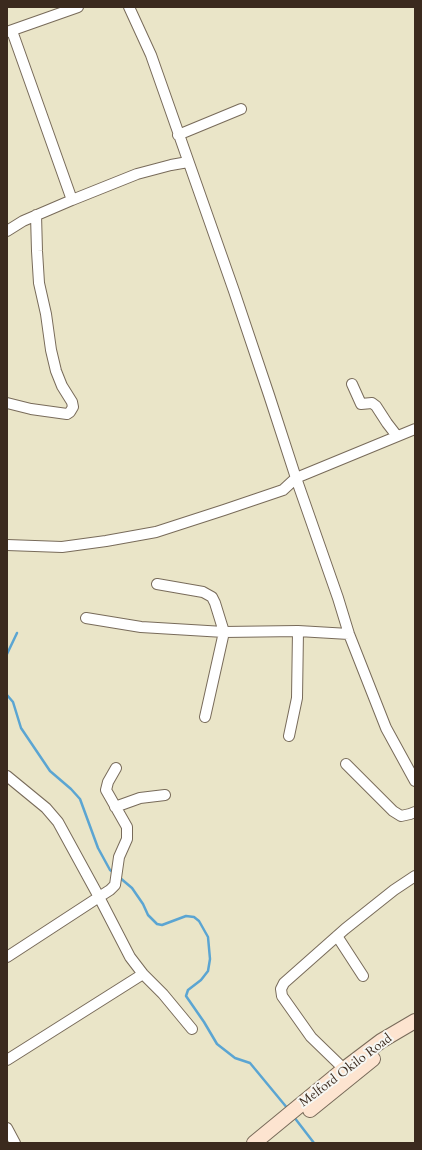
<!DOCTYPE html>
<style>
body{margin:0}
#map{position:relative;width:422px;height:1150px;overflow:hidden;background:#eae5c8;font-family:Cardo,serif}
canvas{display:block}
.frame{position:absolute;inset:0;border:8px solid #3b2a1e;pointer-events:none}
</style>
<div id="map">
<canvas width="422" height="1150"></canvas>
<div class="frame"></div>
</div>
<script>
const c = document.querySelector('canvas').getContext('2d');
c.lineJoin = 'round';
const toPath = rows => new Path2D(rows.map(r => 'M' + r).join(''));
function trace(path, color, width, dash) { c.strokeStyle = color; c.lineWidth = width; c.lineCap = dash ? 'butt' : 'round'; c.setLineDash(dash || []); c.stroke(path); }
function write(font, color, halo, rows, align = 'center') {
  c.font = font + ' Cardo,serif'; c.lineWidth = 4; c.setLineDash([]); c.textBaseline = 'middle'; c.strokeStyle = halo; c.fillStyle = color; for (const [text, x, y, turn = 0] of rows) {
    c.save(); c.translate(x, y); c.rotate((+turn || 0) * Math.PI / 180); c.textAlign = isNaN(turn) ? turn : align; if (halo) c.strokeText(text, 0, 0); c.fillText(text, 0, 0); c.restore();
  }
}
trace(toPath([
 [7,654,17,633],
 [7,695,13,702,21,728,50,771,71,789,80,799,98,848,110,870,114,873],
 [119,877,132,888,143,904,148,915,157,924,162,925,186,916,194,917,199,921,208,937,210,959,208,971,201,980,188,990,186,996,204,1022,217,1044,235,1058,250,1063,288,1109],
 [294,1117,314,1143]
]), '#5ba5d2', 2.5);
const minor = toPath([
 [129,7,151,55,234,291,269,395,296,478,338,598,349,634,386,728,415,781],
 [12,31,72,200],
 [7,32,78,7],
 [178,135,241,109],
 [7,231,23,221,72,200,137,174,171,165,188,162],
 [352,384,361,404,372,403,376,406,387,423,397,436],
 [7,403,31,409,67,414,70,412,73,407,72,402,62,386,56,371,51,350,46,314,39,283,37,251,36,215],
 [7,545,62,547,106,541,156,532,224,510,283,490,296,478,415,429],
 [157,584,203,592,212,597,215,603,224,632,205,717],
 [86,618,141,627,224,632,298,631,349,634],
 [289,736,297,698,298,631],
 [346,764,393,811,401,816,410,814,415,812],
 [7,776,46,808,58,822,99,897,130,957,143,974,163,994,192,1029],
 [115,807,140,798,165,795],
 [337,936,363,976],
 [7,957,99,897,110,890,115,885,119,857,127,839,127,827,106,790,108,782,116,768],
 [7,1060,143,974],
 [344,1069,311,1037,282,996,281,989,284,983,345,929,394,890,415,876],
 [7,1128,15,1143]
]);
const secondary = toPath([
 [310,1110,373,1059],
 [254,1143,344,1069,381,1041,415,1021]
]);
trace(minor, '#786b5a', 12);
trace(secondary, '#786b5a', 16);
trace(minor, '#fff', 10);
trace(secondary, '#fde4d0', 14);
write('13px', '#3b2a1e', '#f6f6f2', [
 ["Melford Okilo Road",346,1071,-37]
]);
</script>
